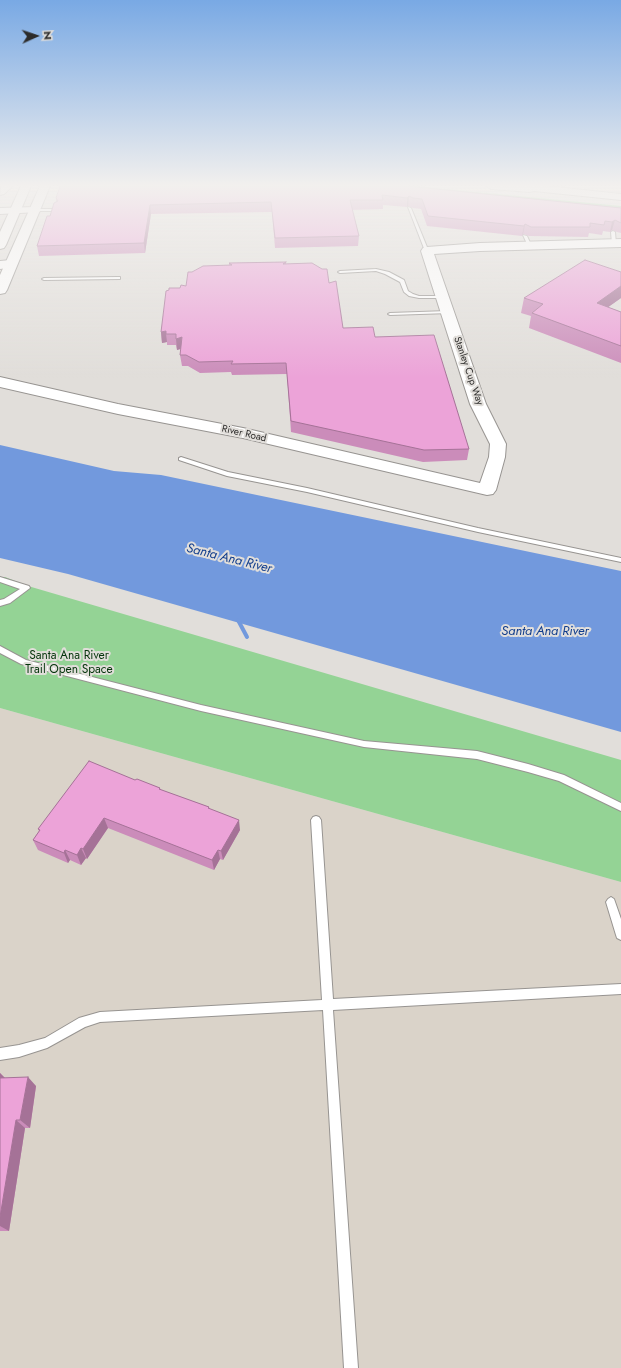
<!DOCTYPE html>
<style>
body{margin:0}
#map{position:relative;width:621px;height:1368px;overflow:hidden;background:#e1deda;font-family:Jost,sans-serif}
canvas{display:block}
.north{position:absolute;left:16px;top:16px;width:40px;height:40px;-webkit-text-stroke:3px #e1deda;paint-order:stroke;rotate:87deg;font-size:11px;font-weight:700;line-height:16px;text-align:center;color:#2c2b2a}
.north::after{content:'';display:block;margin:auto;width:14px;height:18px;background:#2c2b2a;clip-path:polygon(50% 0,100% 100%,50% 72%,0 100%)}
</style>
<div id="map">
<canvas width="621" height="1368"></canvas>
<div class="north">N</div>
</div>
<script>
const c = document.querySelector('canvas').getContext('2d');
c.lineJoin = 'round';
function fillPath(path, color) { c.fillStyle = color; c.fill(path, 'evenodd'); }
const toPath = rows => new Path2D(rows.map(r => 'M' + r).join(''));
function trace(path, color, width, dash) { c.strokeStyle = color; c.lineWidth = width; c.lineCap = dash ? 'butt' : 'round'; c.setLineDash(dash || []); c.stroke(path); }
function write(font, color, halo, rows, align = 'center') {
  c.font = font + ' Jost,sans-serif'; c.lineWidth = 4; c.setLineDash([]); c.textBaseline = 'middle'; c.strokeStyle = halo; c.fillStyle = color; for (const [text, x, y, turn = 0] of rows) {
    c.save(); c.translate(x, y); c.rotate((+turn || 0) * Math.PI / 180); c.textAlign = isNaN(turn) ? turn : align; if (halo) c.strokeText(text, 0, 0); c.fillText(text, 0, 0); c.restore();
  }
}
fillPath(toPath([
 [0,708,621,882,621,1368,0,1368]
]), '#dad3c9');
fillPath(toPath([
 [361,186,416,186,621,206,621,212],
 [0,577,5,577,28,586,621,760,621,882,0,708]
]), '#94d395');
fillPath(toPath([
 [0,445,114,471,161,475,621,571,621,732,68,574,0,558]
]), '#7299dd');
trace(toPath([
 [238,620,247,637]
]), '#7299dd', 4);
const lane = toPath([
 [408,207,411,208,429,252,425,251,408,207],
 [34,209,57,209,59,210,57,211,35,211,34,209],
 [613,231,615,232,616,244,614,245,612,244,611,232,613,231],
 [523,235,527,236,532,247,528,246,523,235],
 [376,269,389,272,404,280,408,291,413,294,419,296,443,296,445,297,443,298,419,298,409,296,404,292,400,282,385,274,376,271,340,273,338,272,340,271,376,269],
 [118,277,120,277,120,279,44,280,42,279,44,278,118,277],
 [448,311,450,311,450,313,390,315,388,314,390,313,448,311],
 [181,457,228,472,307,488,478,528,621,558,621,562,478,532,307,492,227,476,179,460,179,458,181,457],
 [0,577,29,586,30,588,10,603,0,606,0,600,4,599,20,589,0,582,0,577],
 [0,646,26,660,201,705,364,741,477,751,528,764,564,775,621,803,621,811,559,781,528,772,477,759,364,747,201,711,21,664,0,653,0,646],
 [316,816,319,817,321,820,333,999,621,984,621,994,333,1010,358,1368,344,1368,323,1010,100,1022,85,1027,47,1048,19,1057,0,1060,0,1048,19,1045,45,1038,79,1018,100,1012,322,1000,311,820,313,817,316,816],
 [611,897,614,899,621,919,621,940,617,938,616,935,606,902,608,899,611,897]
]);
const secondary = toPath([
 [621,239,621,247,480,251,434,254,486,404,506,444,505,457,496,490,493,494,487,495,243,438,118,414,0,387,0,377,118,404,243,428,480,483,489,457,490,444,470,404,421,251,423,248,427,247,480,243,621,239],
 [11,260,15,261,17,264,15,267,0,269,0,261,11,260]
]);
const primary = toPath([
 [21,186,31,186,6,245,4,248,0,249,0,232,21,186],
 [40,186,50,186,7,290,5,293,0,294,0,275,40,186]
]);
const highway = toPath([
 [1,186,13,186,4,194,0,195,1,186],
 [486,186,547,186,621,194,621,200,534,191,530,192,491,189,486,186],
 [35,207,39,208,41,210,39,212,0,214,0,208,35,207]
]);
trace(lane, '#979491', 2);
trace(secondary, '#979491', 2);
trace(primary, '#979491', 2);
trace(highway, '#979491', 2);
fillPath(lane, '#fff');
fillPath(secondary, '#fff');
fillPath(primary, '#fff');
fillPath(highway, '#fff');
fillPath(toPath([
 [407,186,621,208,621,233,617,232,612,230,610,232,603,231,602,235,589,233,588,237,529,236,523,234,522,236,427,226,421,209,413,208,408,206,407,207,383,205,383,209,352,210,359,236,358,246,275,248,272,212,151,214,145,253,39,256,37,246,56,202,56,198],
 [286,262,286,264,329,283,343,328,375,337,469,449,467,460,423,462,291,432,287,374,232,375,231,372,200,373,188,366,182,366,180,355,181,349,177,350,176,345,167,345,167,342,162,343,161,332,180,288,186,286,192,272,229,265,229,263],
 [621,272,621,298,608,307,621,312,621,363,529,328,531,316,521,313,524,298],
 [135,780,160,788,161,790,209,807,210,809,240,830,223,860,220,859,214,870,108,828,87,859,86,858,81,865,70,860,68,863,38,850,33,840,39,831,38,829],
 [0,1073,5,1078,36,1086,30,1128,25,1128,9,1231,0,1231]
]), '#cb8cba');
fillPath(toPath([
 [409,196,408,206,407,207,407,198],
 [150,205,151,214,145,253,144,243],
 [615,220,612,230,610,232,612,222],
 [525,224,523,234,522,236,524,226],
 [621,286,621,298,593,318,597,303],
 [166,331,166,334,167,342,162,343,161,332],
 [182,337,183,348,177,350,176,339],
 [104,818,108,828,87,859,83,849],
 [239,820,240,830,223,860,221,851],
 [81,848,86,858,81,865,77,855],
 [65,850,70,860,68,863,64,853],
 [218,850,220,859,214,870,212,860],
 [0,1073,6,1079,0,1084],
 [28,1077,36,1086,30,1128,20,1120],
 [16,1120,25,1128,9,1231,0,1226,0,1217]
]), '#a57297');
const building = toPath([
 [60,186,407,186,621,208,621,223,615,220,612,222,605,221,604,225,590,223,590,227,531,227,525,224,524,226,428,216,422,199,413,198,409,196,407,198,382,195,383,200,350,200,359,236,275,238,271,202,150,205,144,243,37,246,47,216,50,216,54,203,58,201,56,198,60,186],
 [585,260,621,272,621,286,597,303,621,312,621,346,532,313,543,304,524,298,585,260],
 [286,262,283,264,312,263,322,269,327,269,329,283,336,281,343,328,373,327,375,337,434,335,469,449,424,450,291,421,286,363,231,364,233,361,199,362,186,355,180,355,182,337,176,339,176,334,166,334,166,331,161,332,166,291,169,290,169,288,180,288,181,285,186,286,188,272,192,272,203,266,232,265,229,263,286,262],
 [89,761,135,780,137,779,160,788,159,789,209,807,208,808,239,820,221,851,218,850,212,860,104,818,83,849,81,848,77,855,65,850,64,853,33,840,40,830,38,829,89,761],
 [28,1077,20,1120,16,1120,0,1217,0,1078,28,1077]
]);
fillPath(building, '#eca3d8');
trace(building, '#a57297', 1);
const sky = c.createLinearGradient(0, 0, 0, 378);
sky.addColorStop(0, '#79a9e4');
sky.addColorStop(0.49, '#f2f0ee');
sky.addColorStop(1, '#f2f0ee00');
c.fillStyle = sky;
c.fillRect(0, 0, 621, 378);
write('10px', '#2c2b2a', '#e1deda', [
 ["Stanley Cup Way",468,371,71],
 ["River Road",244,434,13]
]);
write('12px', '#05350c', '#e1deda', [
 ["Santa Ana River",69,656],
 ["Trail Open Space",69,670]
]);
write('italic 13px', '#113d8c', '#e1deda', [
 ["Santa Ana River",229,559,14],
 ["Santa Ana River",545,632]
]);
</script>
